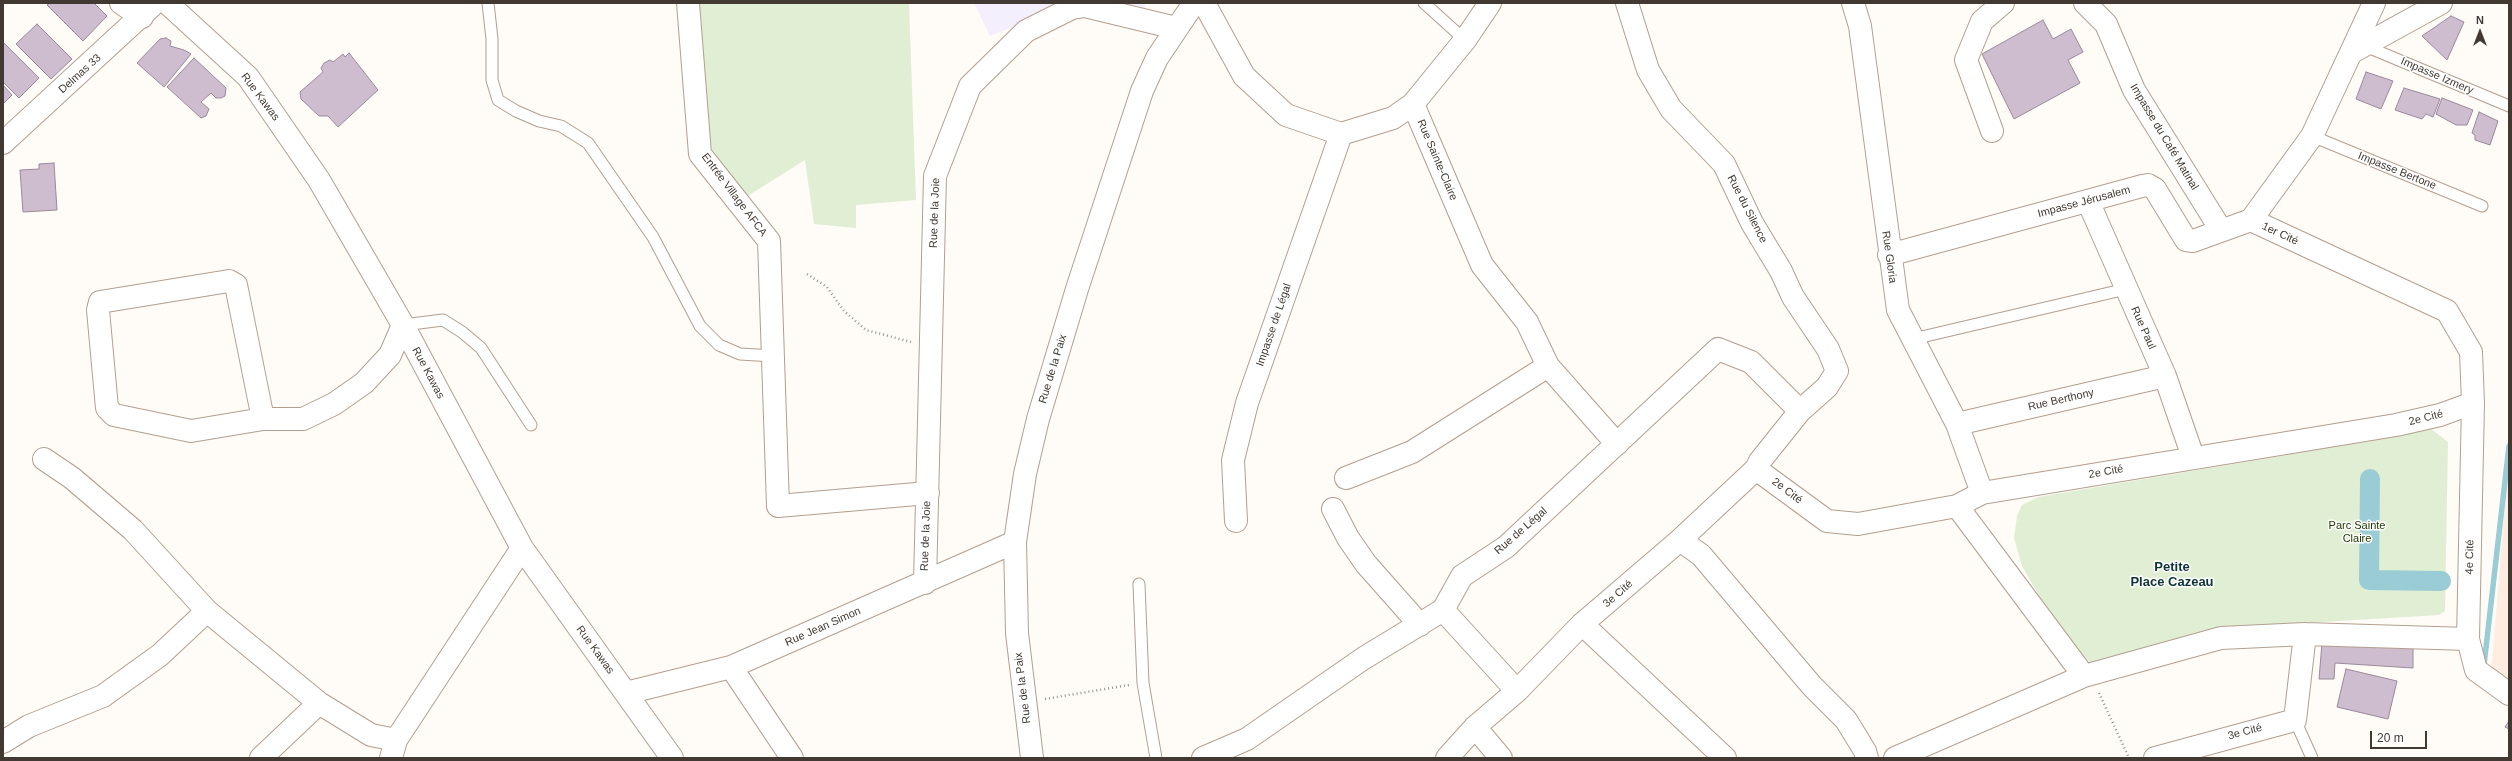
<!DOCTYPE html>
<meta charset="utf-8">
<style>
body{margin:0}
#map{position:relative;width:2512px;height:761px;overflow:hidden;background:#fffbf7;font-family:Arial,sans-serif}
canvas{display:block}
.frame{position:absolute;inset:0;border:4px solid #413932;pointer-events:none}
.north{position:absolute;left:2460px;top:12px;width:40px;height:40px;-webkit-text-stroke:3px #fff;paint-order:stroke;rotate:0deg;font-size:11px;font-weight:700;line-height:16px;text-align:center;color:#413932}
.north::after{content:'';display:block;margin:auto;width:14px;height:18px;background:#413932;clip-path:polygon(50% 0,100% 100%,50% 72%,0 100%)}
.scale{position:absolute;left:2370px;top:731px;width:57px;height:18px;box-sizing:border-box;border:2px solid #413932;border-top:0;padding-left:5px;font-size:12px;line-height:14px;white-space:nowrap;color:#413932;-webkit-text-stroke:3px #fff;paint-order:stroke}
</style>
<div id="map">
<canvas width="2512" height="761"></canvas>
<div class="frame"></div>
<div class="north">N</div>
<div class="scale">20 m</div>
</div>
<script>
const c = document.querySelector('canvas').getContext('2d');
c.lineJoin = 'round';
function fillPath(path, color) { c.fillStyle = color; c.fill(path, 'evenodd'); }
const toPath = rows => new Path2D(rows.map(r => 'M' + r).join(''));
function trace(path, color, width, dash) { c.strokeStyle = color; c.lineWidth = width; c.lineCap = dash ? 'butt' : 'round'; c.setLineDash(dash || []); c.stroke(path); }
function write(font, color, halo, rows, align = 'center') {
  c.font = font + ' Arial,sans-serif'; c.lineWidth = 3; c.setLineDash([]); c.textBaseline = 'middle'; c.strokeStyle = halo; c.fillStyle = color; for (const [text, x, y, turn = 0] of rows) {
    c.save(); c.translate(x, y); c.rotate((+turn || 0) * Math.PI / 180); c.textAlign = isNaN(turn) ? turn : align; if (halo) c.strokeText(text, 0, 0); c.fillText(text, 0, 0); c.restore();
  }
}
fillPath(toPath([
 [974,3,1073,3,990,36],
 [1104,3,1145,3,1144,10]
]), '#f3effc');
fillPath(toPath([
 [2509,456,2509,686,2491,675]
]), '#feede0');
fillPath(toPath([
 [699,3,909,3,916,200,856,205,856,228,814,224,805,160,746,197,708,148],
 [2430,428,2448,442,2445,611,2439,615,2223,628,2093,665,2059,631,2022,566,2014,538,2017,516,2022,505,2038,497,2287,455]
]), '#e0efd4');
trace(toPath([
 [2484,665,2509,446]
]), '#99ccd5', 5.5);
trace(toPath([
 [2370,479,2369,580,2441,581]
]), '#99ccd5', 20);
const building = toPath([
 [50,3,94,3,107,16,83,41,47,5,50,3],
 [2451,16,2464,22,2447,60,2422,36,2451,16],
 [2043,20,2053,39,2071,29,2083,52,2068,60,2080,83,2014,119,1982,54,2043,20],
 [37,24,72,59,51,79,16,44,37,24],
 [166,38,171,41,170,46,184,50,191,54,164,87,137,63,160,39,166,38],
 [3,42,39,78,19,98,3,82,3,42],
 [349,53,378,90,338,127,328,116,319,116,301,99,300,92,323,72,321,68,324,63,330,60,333,62,343,54,345,57,349,53],
 [194,58,226,88,225,96,221,98,216,98,211,93,201,102,209,109,206,116,201,118,167,87,194,58],
 [2366,72,2393,81,2381,109,2356,99,2366,72],
 [3,85,12,95,3,104,3,85],
 [2404,88,2440,99,2433,117,2426,114,2422,119,2395,110,2404,88],
 [2442,98,2473,110,2467,125,2456,125,2436,114,2442,98],
 [2479,112,2498,121,2490,145,2475,140,2475,135,2472,133,2479,112],
 [54,163,57,210,23,212,20,170,39,169,39,164,54,163],
 [2322,643,2413,647,2413,668,2335,663,2334,679,2319,679,2322,643],
 [2346,669,2397,681,2388,719,2337,707,2346,669],
 [2509,721,2509,729,2505,727,2509,721]
]);
fillPath(building, '#cebccf');
trace(building, '#9a899b', 1);
const service = toPath([
 [488,3,492,39,492,80,498,100,516,111,539,121,561,126,588,143,653,237,700,326,719,345,740,354,773,356],
 [1424,3,1465,40],
 [2365,46,2509,106],
 [2312,136,2482,206],
 [403,325,443,320,462,332,481,348,531,425],
 [1913,339,2126,289],
 [1139,584,1143,683,1156,758],
 [2295,720,2312,758]
]);
const minor = toPath([
 [121,3,142,17],
 [167,3,248,77,319,180,403,325,522,548,672,758],
 [688,3,700,154,769,241,778,506,928,493],
 [1204,3,1244,76,1286,115,1341,134,1393,118,1413,104,1482,265,1527,322,1548,366,1617,444],
 [1853,3,1860,26,1898,310,1957,424,1982,493],
 [2085,3,2106,24,2134,90,2221,230],
 [2374,3,2312,136,2251,220,2447,311,2471,352,2473,403,2468,639,2476,670,2509,694],
 [2352,52,2441,3],
 [1413,104,1465,40,1490,3],
 [1992,131,1966,60,1982,21,2003,3],
 [2088,201,2165,376,2193,457],
 [1889,255,2142,186,2148,185,2155,189,2186,240,2193,241,2251,220],
 [263,419,236,285,229,281,100,302,98,310,107,408,114,415,191,431,263,419,303,419,334,404,364,383,390,355,403,325],
 [1957,424,2165,376],
 [44,459,72,478,133,530,207,611,319,703,371,735,396,740],
 [1756,469,1827,521,1858,524,1957,506,1982,493,2396,425,2440,415,2473,403],
 [1346,478,1412,452,1548,366],
 [1957,506,2084,676],
 [1333,509,1348,538,1366,564,1420,625],
 [1236,521,1233,460,1247,403,1341,134],
 [1680,540,1701,555,1812,686,1846,720,1865,751,1867,758],
 [925,583,935,176,970,86,1026,31,1072,8,1085,6,1176,28],
 [1443,610,1517,691],
 [1582,624,1725,758],
 [731,667,792,758],
 [626,693,731,667,1015,542],
 [1475,727,1501,758],
 [3,742,29,726,103,696,160,655,207,611],
 [261,758,319,703],
 [391,758,396,740,522,548],
 [1032,758,1017,633,1015,542,1025,474,1038,419,1077,289,1142,91,1157,58,1194,3],
 [1203,758,1247,739,1364,658,1443,610,1462,576,1506,547,1718,349,1751,362,1800,411],
 [1447,758,1475,727,1517,691,1582,624,1680,540,1756,469,1760,461,1800,411,1827,387,1837,371,1828,349,1793,297,1781,271,1752,223,1724,164,1671,109,1648,70,1627,3],
 [1895,758,2084,676,2221,638,2305,634,2468,639],
 [2155,758,2295,720,2305,634]
]);
const secondary = toPath([
 [3,143,155,3]
]);
trace(service, '#b39f8f', 13);
trace(minor, '#b39f8f', 24);
trace(secondary, '#b39f8f', 24);
trace(toPath([
 [807,274,827,287,844,311,866,330,911,342],
 [2099,693,2129,758],
 [1045,699,1129,685]
]), '#9a938e', 2.5, [1, 3]);
trace(service, '#fff', 11);
trace(minor, '#fff', 22);
trace(secondary, '#fff', 22);
write('11px', '#413932', '#fff', [
 ["Delmas 33",80,74,-42],
 ["Impasse Izmery",2437,76,23],
 ["Rue Kawas",260,97,53],
 ["Impasse du Café Matinal",2164,137,59],
 ["Rue Sainte-Claire",1437,160,67],
 ["Impasse Bertone",2397,171,22],
 ["Entrée Village AFCA",734,195,53],
 ["Impasse Jérusalem",2084,202,-15],
 ["Rue du Silence",1747,209,63],
 ["Rue de la Joie",935,213,-88],
 ["1er Cité",2280,234,25],
 ["Rue Gloria",1889,257,82],
 ["Impasse de Légal",1274,325,-71],
 ["Rue Paul",2143,328,66],
 ["Rue de la Paix",1053,369,-73],
 ["Rue Kawas",428,373,62],
 ["Rue Berthony",2061,400,-13],
 ["2e Cité",2426,418,-14],
 ["2e Cité",2106,472,-10],
 ["2e Cité",1787,491,37],
 ["Rue de Légal",1521,531,-41],
 ["Rue de la Joie",926,536,-88],
 ["4e Cité",2470,557,-89],
 ["3e Cité",1618,594,-41],
 ["Rue Jean Simon",823,627,-24],
 ["Rue Kawas",595,650,54],
 ["Rue de la Paix",1023,688,-97],
 ["3e Cité",2245,732,-15]
]);
write('11px', '#213a03', '#fff', [
 ["Parc Sainte",2357,526],
 ["Claire",2357,539]
]);
write('bold 13px', '#0f3236', '#fff', [
 ["Petite",2172,567],
 ["Place Cazeau",2172,582]
]);
</script>
